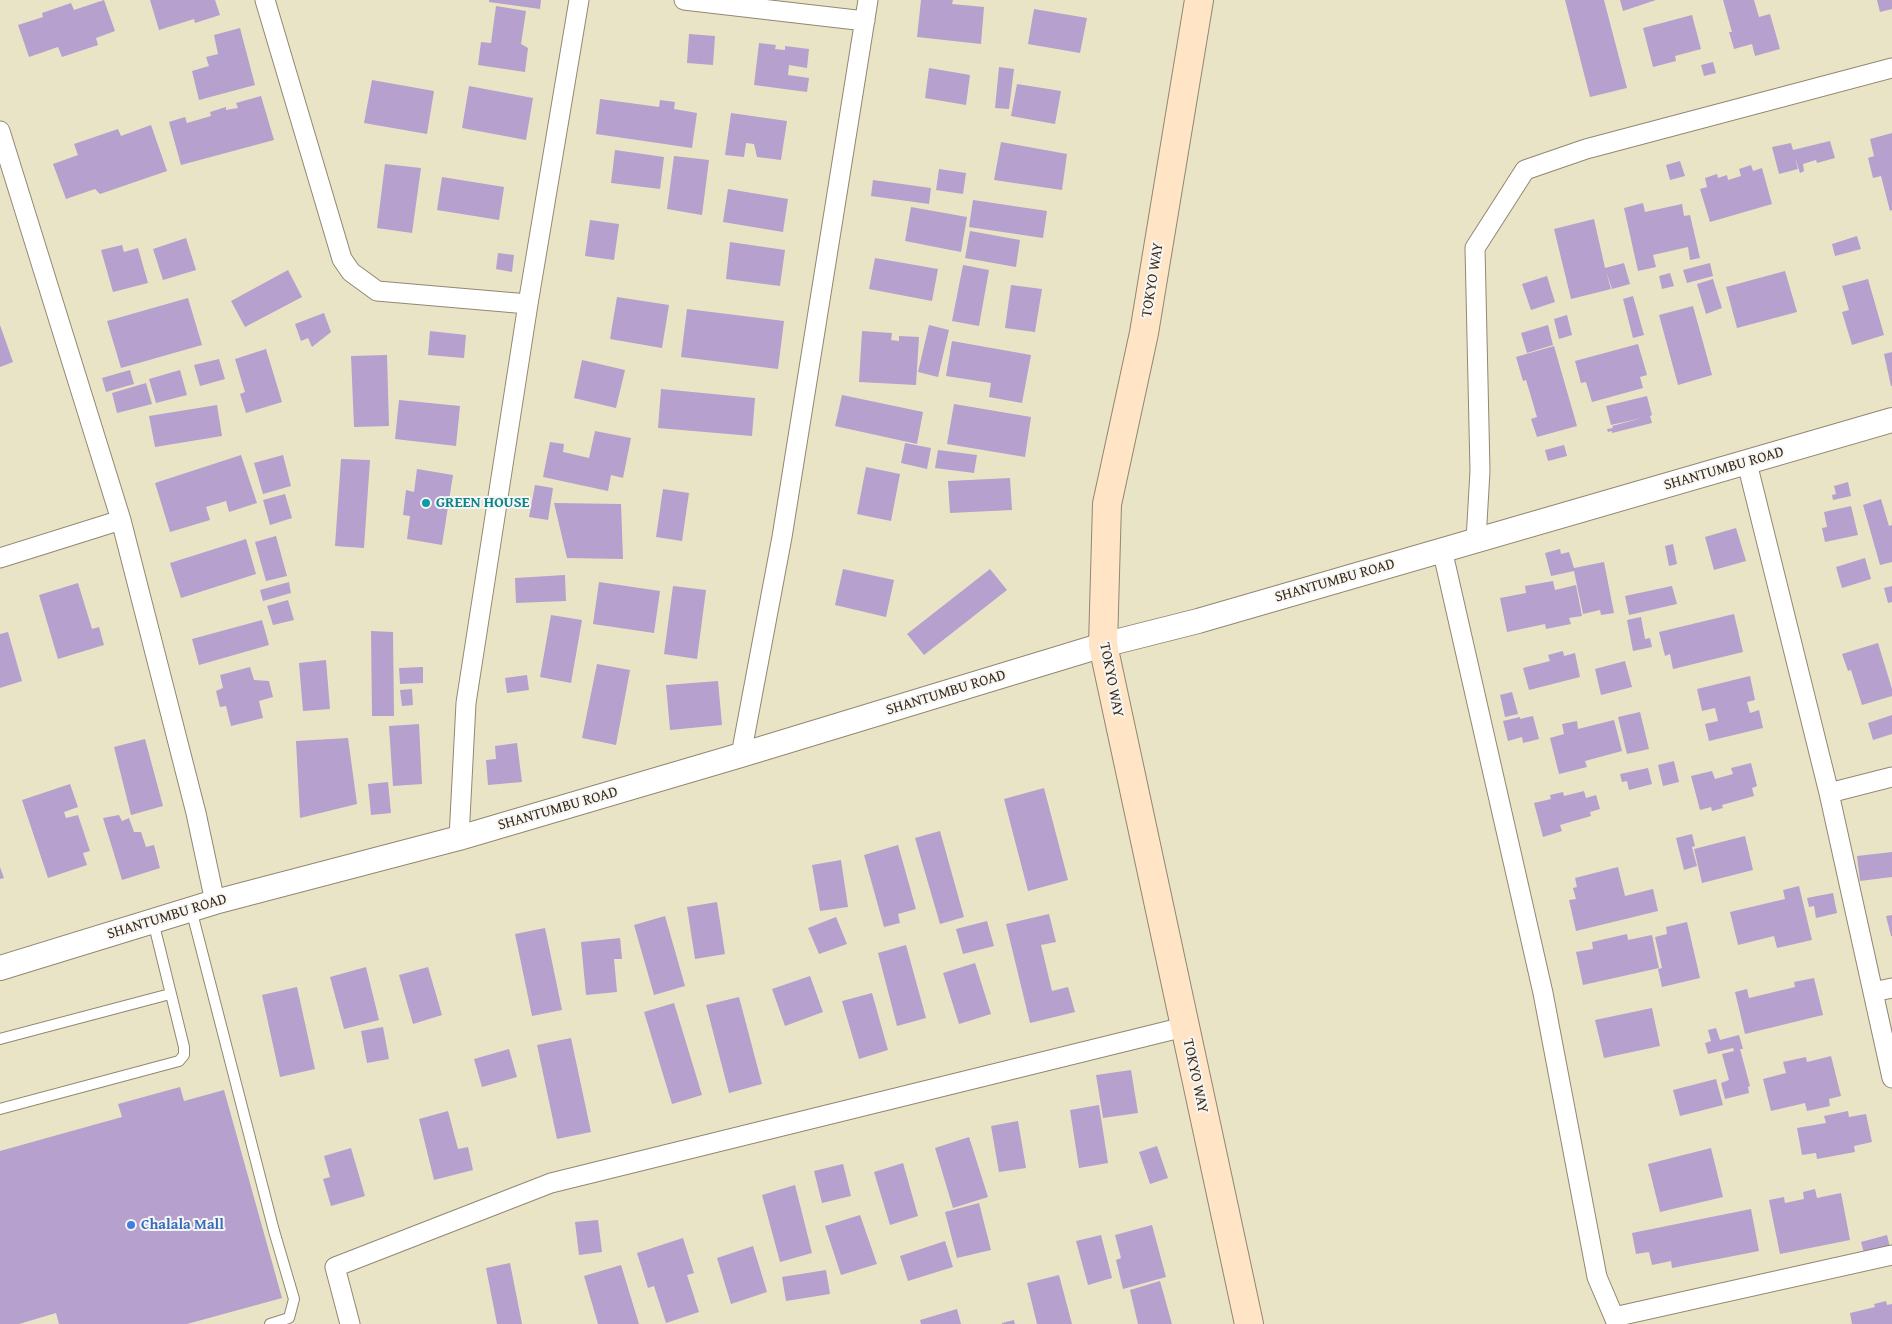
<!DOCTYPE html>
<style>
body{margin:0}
canvas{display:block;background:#e9e4c6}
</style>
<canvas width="1892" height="1324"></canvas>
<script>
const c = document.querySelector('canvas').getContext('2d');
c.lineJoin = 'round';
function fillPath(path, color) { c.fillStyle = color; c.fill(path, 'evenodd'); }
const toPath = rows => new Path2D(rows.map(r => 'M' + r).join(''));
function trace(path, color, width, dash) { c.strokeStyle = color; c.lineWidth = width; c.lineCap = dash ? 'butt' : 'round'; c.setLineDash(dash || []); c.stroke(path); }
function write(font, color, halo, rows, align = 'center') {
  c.font = font + ' "Gentium Book Plus",serif'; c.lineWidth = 4; c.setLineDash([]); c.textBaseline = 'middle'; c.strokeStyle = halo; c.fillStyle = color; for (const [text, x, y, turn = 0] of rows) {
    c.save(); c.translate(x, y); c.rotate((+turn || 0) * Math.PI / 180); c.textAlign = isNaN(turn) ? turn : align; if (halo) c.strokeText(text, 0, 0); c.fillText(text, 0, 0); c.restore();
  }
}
fillPath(toPath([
 [104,0,115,31,96,38,98,45,62,57,58,47,29,57,18,25,43,17,42,13,71,3,74,10],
 [150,0,215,0,220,15,195,23,194,19,159,30],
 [489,0,541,0,540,9,489,2],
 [921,0,953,0,952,4,984,7,981,44,917,37],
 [1565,0,1604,0,1627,88,1590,97],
 [1620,0,1656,0,1623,11],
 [1723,0,1754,0,1759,17,1770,14,1780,49,1755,56,1752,44,1734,49,1729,32,1732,32],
 [1877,0,1892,0,1892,9,1880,12],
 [496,6,526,11,521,44,528,48,525,72,478,65,481,42,491,43],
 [1034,9,1087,18,1080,53,1028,44],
 [1692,15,1701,49,1675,56,1676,61,1653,67,1643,28],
 [240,28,255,85,199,100,192,71,209,66,206,57,218,54,214,35],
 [689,34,715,36,713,65,687,63],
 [759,43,776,45,775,49,785,50,785,46,809,49,807,68,789,65,788,75,809,78,807,92,754,85],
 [1713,62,1716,73,1704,76,1701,65],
 [999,67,1014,69,1009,109,995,108],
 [929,68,970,75,966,105,925,98],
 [372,80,434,91,427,134,364,123],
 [1017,84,1061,91,1055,124,1011,116],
 [469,86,533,98,526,140,462,128],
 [261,96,274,140,181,165,169,122,185,117,187,123,211,116,210,112,226,107,226,110,238,108,236,103],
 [600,99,659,107,660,100,675,102,674,109,697,113,692,148,596,134],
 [731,113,787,121,781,160,757,157,754,144,746,143,744,157,725,155],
 [151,125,167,171,100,194,95,189,66,199,53,164,78,155,74,144,118,129,121,136],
 [1892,133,1892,210,1890,211,1881,176,1873,178,1868,158,1874,156,1870,139],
 [1830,141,1835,158,1817,163,1816,160,1803,164,1804,171,1800,173,1795,157,1798,169,1779,174,1772,147,1791,143,1793,150],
 [1001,142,1067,154,1062,190,994,180],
 [615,150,664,157,660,189,611,183],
 [674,156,709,160,702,215,667,209],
 [1680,161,1685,176,1670,180,1666,165],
 [385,164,421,168,412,233,377,228],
 [1751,165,1753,171,1762,168,1772,204,1710,222,1700,189,1707,187,1705,178,1717,174,1718,178,1727,175,1728,180,1741,176,1739,169],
 [939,169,966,173,963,194,936,190],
 [442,177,504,187,499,220,437,210],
 [873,180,931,188,929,204,871,196],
 [728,189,788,199,783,232,723,222],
 [973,200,1047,211,1043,238,969,227],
 [1643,203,1645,212,1682,204,1684,216,1690,215,1700,258,1690,260,1688,247,1653,255,1656,267,1638,271,1624,208],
 [911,207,967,217,961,252,905,241],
 [1594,219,1605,268,1624,263,1630,284,1612,289,1606,271,1611,289,1571,299,1554,229],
 [590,220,619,224,614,260,585,256],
 [970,231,1020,240,1016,267,965,258],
 [1857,236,1861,249,1835,256,1832,244],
 [186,238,196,270,163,280,153,249],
 [730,242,785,250,780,286,726,279],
 [122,245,124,252,138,248,148,283,113,292,101,250],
 [498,253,514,255,512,272,496,269],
 [875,258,938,269,932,301,869,289],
 [1710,263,1713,276,1687,283,1683,270],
 [963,265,989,270,979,326,952,321],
 [288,270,302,297,245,327,231,301],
 [1785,271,1797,312,1737,328,1726,287],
 [1670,273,1674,286,1662,289,1659,276],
 [1547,276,1555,302,1531,310,1522,284],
 [1713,279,1722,308,1706,314,1697,284],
 [1868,279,1884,335,1852,345,1842,312,1849,310,1842,286],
 [1011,285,1042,289,1035,332,1005,328],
 [1633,296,1644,335,1633,338,1623,299],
 [617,297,669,305,662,348,610,339],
 [188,298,202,345,121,368,107,321],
 [1693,306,1712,375,1678,385,1659,315],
 [687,309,784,321,778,369,681,357],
 [324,313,331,332,312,347,308,338,301,341,295,324],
 [1567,315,1572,335,1559,339,1554,319],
 [0,325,13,362,0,367],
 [929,325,949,330,938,377,918,372],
 [1548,325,1553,345,1527,353,1521,333],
 [430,331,466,335,464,358,428,355],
 [862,331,892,333,891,340,899,341,899,336,919,337,916,385,859,382],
 [952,341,1031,355,1022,403,989,397,991,383,946,376],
 [1638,344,1647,375,1640,377,1643,388,1592,402,1586,382,1581,383,1575,361],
 [1554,346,1577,426,1537,437,1531,419,1537,417,1526,380,1523,381,1516,357],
 [266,349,282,402,246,413,240,394,245,392,235,359],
 [1892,352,1892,386,1891,386,1884,354],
 [387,355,389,426,354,427,351,356],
 [219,359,225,379,200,386,194,365],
 [582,360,625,370,616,408,574,398],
 [130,370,134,384,106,392,102,378],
 [180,370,187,395,156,403,149,379],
 [146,383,152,404,117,413,112,393],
 [661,389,755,398,752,436,658,428],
 [842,395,923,412,917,444,835,426],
 [1647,396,1652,415,1650,416,1652,423,1612,433,1612,431,1608,432,1607,429,1613,428,1612,426,1642,418,1611,425,1606,406],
 [399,400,460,406,456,446,395,439],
 [954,404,1031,417,1025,457,947,444],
 [217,405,222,436,155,447,149,416],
 [595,431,631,438,623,478,611,475,608,491,543,477,550,442,564,444,563,452,589,458],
 [905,443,931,448,927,469,901,463],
 [1564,445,1567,456,1548,461,1545,450],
 [938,450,977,455,974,473,935,468],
 [241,455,257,503,229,512,226,501,206,507,210,520,170,532,155,483],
 [283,455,291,486,263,494,254,463],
 [341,459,370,460,364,548,335,546],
 [866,467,900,474,891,521,857,514],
 [417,469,453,475,442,545,407,539,410,516,403,515,406,490,414,492],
 [1010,478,1012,510,950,513,948,481],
 [1848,482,1851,496,1833,500,1832,495,1836,494,1834,486],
 [535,485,553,488,548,520,529,517],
 [663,489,689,493,682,541,656,537],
 [285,494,292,518,270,525,263,500],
 [1881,499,1889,526,1892,525,1892,562,1880,565,1863,505],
 [554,503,621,504,623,559,567,558],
 [1851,506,1858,535,1825,542,1822,528,1827,527,1824,512],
 [1736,528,1746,561,1714,570,1705,537],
 [276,536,287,576,266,581,255,542],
 [246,539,256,574,181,598,170,563],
 [1673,544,1677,564,1669,566,1665,546],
 [1560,549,1561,554,1569,552,1574,568,1604,562,1614,613,1601,615,1600,610,1583,614,1574,571,1551,576,1545,553],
 [1865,558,1871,579,1842,588,1836,567],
 [843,569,894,580,886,617,835,605],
 [990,569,1007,590,924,655,907,634],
 [565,575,566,601,516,603,515,578],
 [1553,581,1555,590,1576,585,1582,616,1569,618,1571,624,1546,629,1545,624,1507,632,1500,598,1526,593,1525,586],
 [289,582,291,593,263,601,260,590],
 [599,582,660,591,654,633,593,624],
 [78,583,92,629,99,627,104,645,58,659,39,595],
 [673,586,706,590,697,659,664,654],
 [1672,586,1677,604,1629,615,1625,596],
 [1892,586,1892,602,1888,603,1884,588],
 [288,600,294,620,273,625,267,606],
 [1734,614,1743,652,1673,669,1670,654,1665,656,1659,632],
 [551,615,582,620,571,683,540,677],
 [1641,617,1645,639,1650,638,1652,647,1633,651,1627,620],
 [262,620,269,645,199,665,192,639],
 [371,631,393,632,394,716,372,716],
 [8,632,22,681,0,688,0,634],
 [1878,643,1892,689,1892,696,1862,705,1851,670,1848,671,1842,654],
 [1563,651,1564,656,1575,653,1580,677,1529,690,1523,668,1550,661,1548,655],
 [326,660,330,709,303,711,299,663],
 [1625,661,1632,687,1601,695,1595,669],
 [597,664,630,670,616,745,582,738],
 [250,667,254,680,269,681,273,697,259,701,263,718,231,726,226,706,220,707,216,691,223,688,220,675],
 [423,667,423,683,400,684,399,668],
 [527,675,529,690,507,693,505,678],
 [1750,676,1755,700,1747,702,1750,713,1759,710,1763,728,1709,741,1705,724,1718,721,1715,708,1702,711,1697,689],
 [718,681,722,725,670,730,666,685],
 [412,689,413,705,402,706,400,690],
 [1512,692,1518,714,1505,717,1500,695],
 [1640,712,1649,749,1627,754,1618,717],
 [1892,715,1892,734,1873,740,1868,723],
 [1533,716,1539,739,1523,743,1522,737,1508,741,1503,721,1520,717,1520,719],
 [1614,720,1622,751,1585,761,1587,767,1559,774,1550,738,1564,734,1562,724,1577,721,1578,729],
 [419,724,422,784,393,786,389,726],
 [348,738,357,804,300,818,296,741],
 [145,739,163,806,131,815,114,747],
 [517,743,522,782,488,785,486,760,496,759,495,746],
 [1674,761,1679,782,1663,786,1658,765],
 [1751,763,1757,786,1752,788,1754,796,1722,805,1723,808,1712,811,1711,807,1700,810,1691,776,1712,771,1715,779,1733,774,1731,768],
 [1648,768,1652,784,1629,790,1627,781,1622,782,1620,774],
 [388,782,391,813,371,815,368,784],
 [70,784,78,807,64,812,66,818,78,815,90,851,83,853,87,865,48,878,22,800],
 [1044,788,1068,880,1028,891,1004,799],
 [1584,791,1586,798,1596,795,1600,809,1590,812,1591,816,1560,825,1562,831,1543,837,1534,803,1551,799,1550,795,1563,792,1564,796],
 [119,815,122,821,129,818,134,832,141,832,146,847,154,845,160,868,122,880,103,818],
 [940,831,964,917,940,924,915,838],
 [1692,834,1695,846,1692,847,1697,866,1684,870,1676,838],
 [1745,836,1753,870,1702,883,1694,849],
 [898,845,916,909,898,914,900,923,884,927,864,855],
 [1892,852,1892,877,1860,881,1857,856],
 [841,860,848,907,820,911,812,865],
 [0,867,4,878,0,879],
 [1618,867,1625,896,1653,889,1658,911,1576,931,1569,900,1576,899,1573,888,1577,887,1575,878],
 [1799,886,1812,940,1777,948,1774,936,1738,945,1730,912,1785,899,1783,890],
 [1833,893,1837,913,1816,918,1814,906,1809,907,1807,898],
 [717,902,725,954,695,959,687,907],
 [1049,914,1056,942,1041,945,1052,991,1068,987,1075,1012,1030,1023,1006,924],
 [1892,915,1892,936,1891,936,1886,916],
 [665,916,685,986,654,995,634,925],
 [836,917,847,944,819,954,808,928],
 [987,921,994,946,963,954,956,929],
 [1687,922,1700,978,1662,987,1658,969,1662,968,1655,937,1667,934,1666,927],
 [545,928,562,1010,532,1016,515,934],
 [1627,934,1628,940,1652,935,1659,968,1583,985,1576,952,1593,949,1592,942],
 [620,938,622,959,614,959,617,992,586,995,581,942],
 [906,945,926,1018,897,1026,878,953],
 [975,963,991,1014,959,1024,943,973],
 [366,967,379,1020,344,1029,330,977],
 [428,967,442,1015,413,1024,399,975],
 [810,976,823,1012,785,1026,772,989],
 [1814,978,1823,1015,1745,1034,1735,992,1747,989,1749,998,1795,987,1794,982],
 [297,987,315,1069,280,1077,262,995],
 [872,993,888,1050,859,1059,842,1001],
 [739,997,762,1084,729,1093,706,1005],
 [674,1003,702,1095,672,1104,644,1012],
 [1652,1008,1660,1046,1604,1058,1595,1020],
 [383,1027,389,1059,367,1063,361,1031],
 [1716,1028,1720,1040,1739,1035,1743,1049,1740,1049,1750,1086,1748,1087,1749,1093,1725,1099,1721,1083,1729,1080,1722,1054,1734,1051,1733,1048,1708,1054,1705,1043,1711,1041,1708,1030],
 [571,1038,591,1132,557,1139,537,1045],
 [509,1049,517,1077,482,1087,474,1059],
 [1831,1056,1841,1096,1829,1099,1830,1106,1807,1111,1805,1103,1771,1111,1763,1079,1786,1073,1783,1062,1806,1057,1807,1062],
 [1131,1070,1138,1113,1103,1118,1096,1075],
 [1716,1079,1723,1105,1680,1116,1673,1090],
 [180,1087,184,1101,224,1090,282,1298,187,1324,59,1324,56,1313,19,1324,0,1324,0,1151,122,1117,118,1104],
 [1099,1105,1108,1163,1079,1168,1070,1110],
 [448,1111,458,1149,468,1147,473,1170,434,1180,419,1119],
 [1848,1111,1849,1117,1866,1114,1872,1142,1854,1146,1855,1152,1817,1159,1816,1153,1802,1155,1797,1128,1826,1123,1824,1116],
 [1018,1121,1026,1168,999,1172,991,1126],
 [969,1137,988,1197,953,1208,935,1148],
 [1157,1146,1168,1178,1150,1184,1139,1152],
 [351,1148,365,1196,331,1206,323,1179,330,1177,324,1156],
 [1711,1148,1723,1197,1660,1212,1648,1164],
 [903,1163,918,1216,890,1225,874,1172],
 [843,1164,851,1196,822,1203,814,1171],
 [795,1185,812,1253,780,1262,762,1195],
 [1815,1189,1817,1198,1841,1193,1850,1240,1780,1254,1769,1200,1784,1197,1785,1203,1804,1199,1803,1192],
 [979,1203,991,1250,957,1258,945,1212],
 [1751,1209,1759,1251,1672,1268,1671,1261,1652,1265,1649,1252,1636,1254,1632,1233],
 [860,1215,877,1264,841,1275,825,1226],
 [598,1220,602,1252,579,1255,575,1222],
 [1152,1225,1166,1277,1123,1289,1116,1260,1121,1258,1115,1235],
 [1101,1235,1112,1278,1088,1285,1076,1241],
 [1887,1235,1890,1247,1864,1253,1861,1242],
 [683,1238,694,1273,687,1275,699,1312,666,1323,654,1286,648,1288,637,1253],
 [945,1241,953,1267,908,1281,900,1256],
 [753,1246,767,1292,731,1304,717,1258],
 [510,1263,522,1324,497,1324,486,1268],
 [621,1265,639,1324,598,1324,584,1276],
 [826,1270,830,1294,786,1301,782,1277],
 [1059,1275,1072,1324,1037,1324,1027,1283],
 [1160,1281,1172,1324,1138,1324,1130,1290],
 [1886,1301,1887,1305,1892,1304,1892,1324,1852,1324,1850,1313,1875,1307,1874,1304],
 [957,1309,961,1324,921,1324,920,1320],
 [1014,1320,1015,1324,1002,1324,1002,1323]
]), '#b6a0ce');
const service = toPath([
 [191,909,274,1231,294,1299,289,1318,270,1324],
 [0,1039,170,994],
 [0,1109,179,1061,184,1055,184,1047,153,921]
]);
const minor = toPath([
 [265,0,342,259,351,272,377,291,528,304],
 [684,0,865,21],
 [0,131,121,520,196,813,215,902],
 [1747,463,1829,793,1892,1078],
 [1476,540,1480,471,1475,248,1525,170,1586,149,1892,68],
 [1442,549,1543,993,1597,1277,1617,1324],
 [0,558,121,520],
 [741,755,782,537,868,0],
 [1829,793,1892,777],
 [459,838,466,703,528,304,579,0],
 [1873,992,1892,988],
 [1614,1317,1892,1255],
 [350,1324,335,1267,551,1183,1184,1027]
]);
const tertiary = toPath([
 [0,968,215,902,459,838,741,755,1103,645,1198,621,1892,420]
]);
const secondary = toPath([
 [1199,0,1144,333,1107,504,1103,645,1249,1324]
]);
trace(service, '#928772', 12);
trace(minor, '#928772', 21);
trace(tertiary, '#928772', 26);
trace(secondary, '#928772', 30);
trace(service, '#fff', 10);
trace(minor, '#fff', 19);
trace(tertiary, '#fff', 24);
trace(secondary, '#ffe4c6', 28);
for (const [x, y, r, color] of [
 [426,503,5,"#0f9aa8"],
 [131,1225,5,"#3f7fe0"]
]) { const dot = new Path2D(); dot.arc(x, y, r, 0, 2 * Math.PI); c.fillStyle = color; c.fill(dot); trace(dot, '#f6f6f2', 2); }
write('15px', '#3b2a1e', '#f6f6f2', [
 ["TOKYO WAY",1153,280,-81],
 ["SHANTUMBU ROAD",1724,469,-16],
 ["SHANTUMBU ROAD",1335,581,-16],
 ["TOKYO WAY",1111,680,79],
 ["SHANTUMBU ROAD",946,693,-17],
 ["SHANTUMBU ROAD",558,809,-16],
 ["SHANTUMBU ROAD",167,917,-17],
 ["TOKYO WAY",1195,1076,78]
]);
write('bold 15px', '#0d838f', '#f6f6f2', [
 ["GREEN HOUSE",436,503]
], 'left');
write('bold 15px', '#366cbe', '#f6f6f2', [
 ["Chalala Mall",141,1225]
], 'left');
</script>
